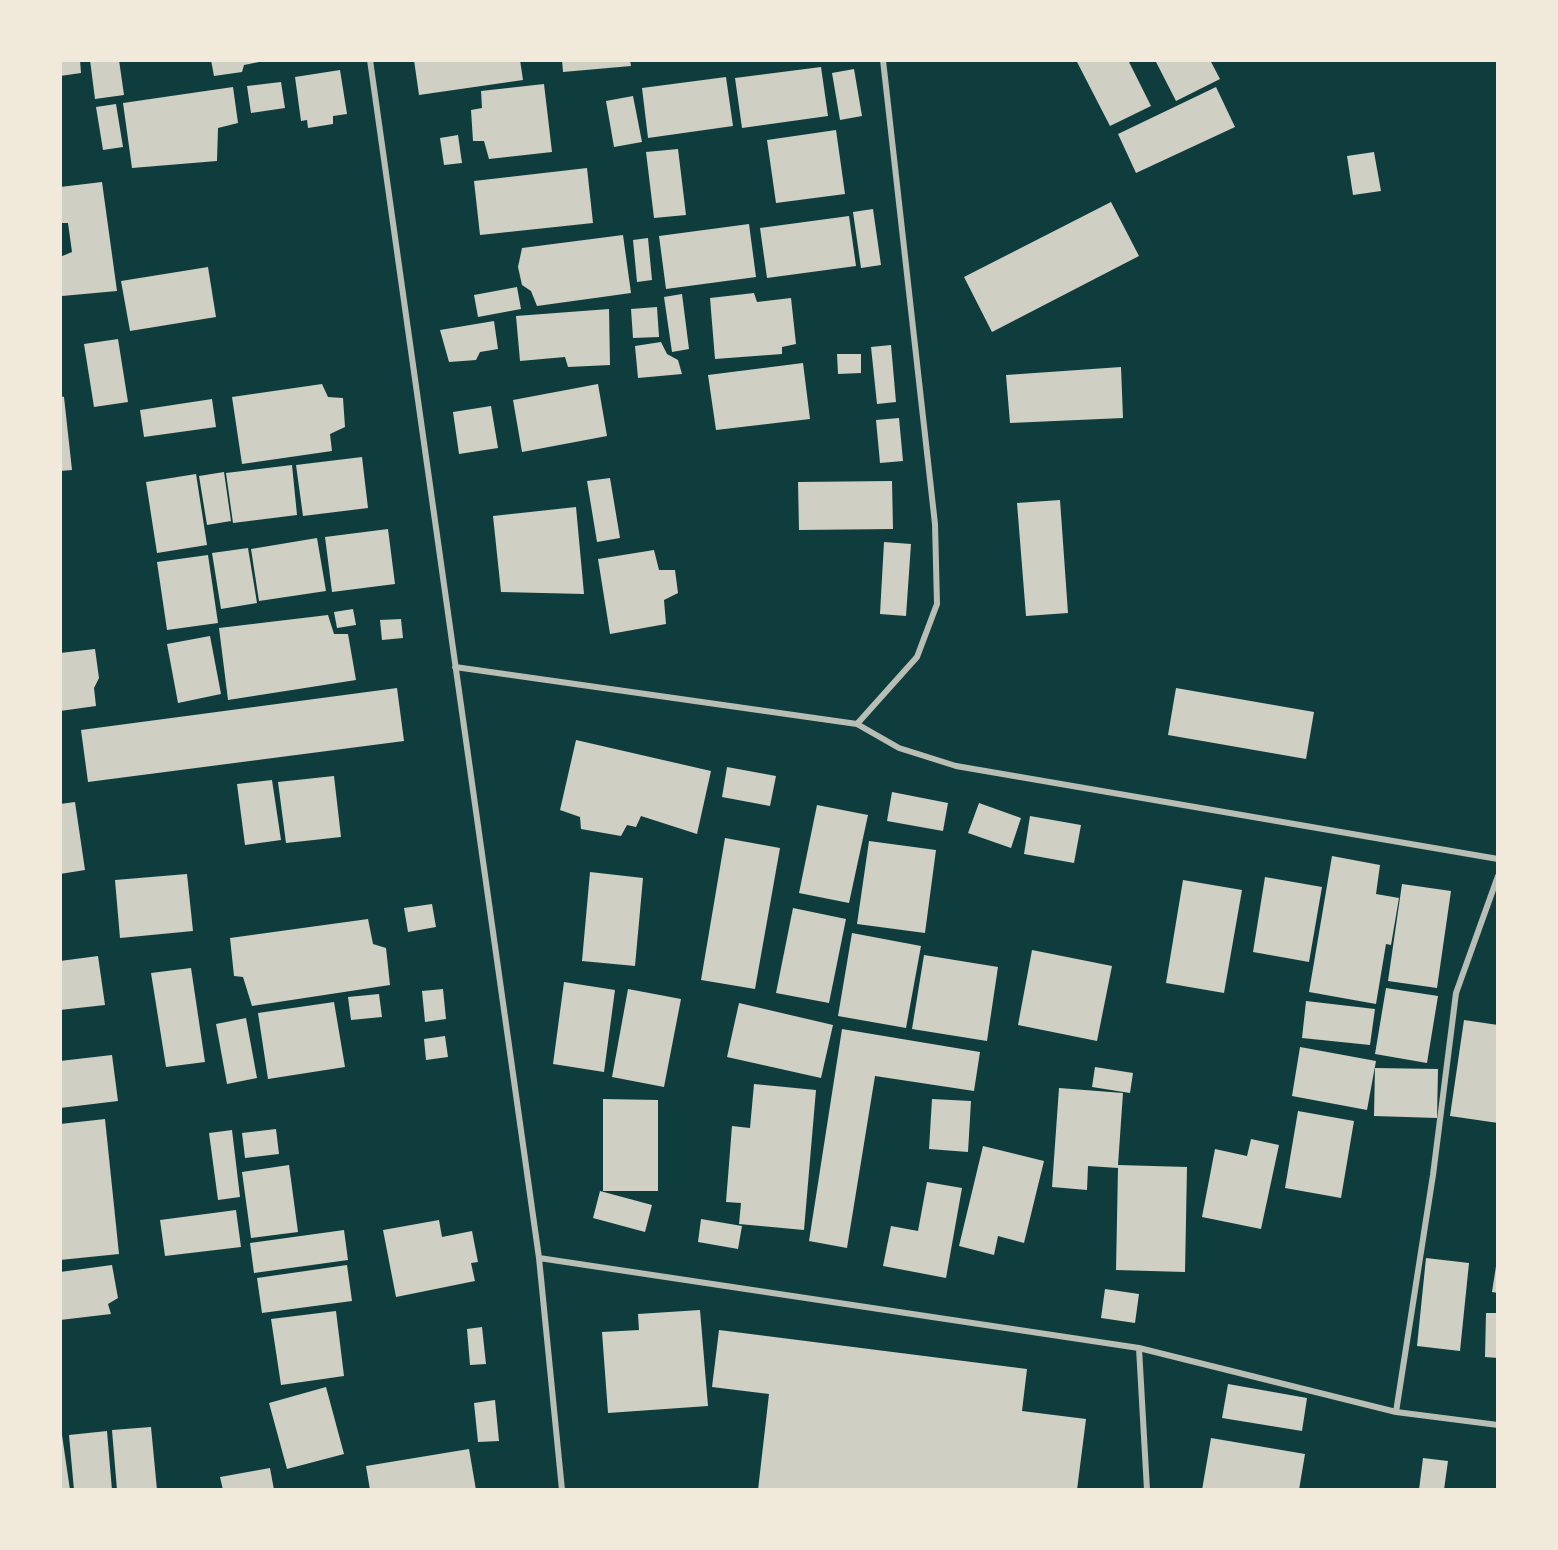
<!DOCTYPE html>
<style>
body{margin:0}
#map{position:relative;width:1558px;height:1550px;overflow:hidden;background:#0f3d3e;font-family:Inter,sans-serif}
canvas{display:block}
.frame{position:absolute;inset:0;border:62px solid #f1e9da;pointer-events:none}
</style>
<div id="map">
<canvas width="1558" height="1550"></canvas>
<div class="frame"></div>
</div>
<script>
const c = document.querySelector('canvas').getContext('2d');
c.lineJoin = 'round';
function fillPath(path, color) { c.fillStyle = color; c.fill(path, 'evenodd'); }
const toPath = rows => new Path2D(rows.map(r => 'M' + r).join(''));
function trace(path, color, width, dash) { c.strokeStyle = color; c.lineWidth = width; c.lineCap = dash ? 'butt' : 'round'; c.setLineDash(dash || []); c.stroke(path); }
fillPath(toPath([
 [60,60,80,60,81,73,60,76],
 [90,60,119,60,124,95,95,99],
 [211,60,263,60,264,61,244,65,242,72,214,76],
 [414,60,520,60,523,80,419,95],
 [562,60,630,60,631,66,563,72],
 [1076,60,1128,60,1151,106,1110,126],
 [1155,60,1210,60,1220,79,1176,101],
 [821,67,828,116,742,128,735,78],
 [854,69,862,116,840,120,832,73],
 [340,70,347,114,333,116,333,124,308,128,307,120,301,121,295,77],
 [726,77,733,126,648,138,642,88],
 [281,82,285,108,251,113,247,86],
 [544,84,552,152,489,159,484,141,473,141,471,110,482,108,481,91],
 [233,87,238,123,218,128,217,161,132,168,123,103],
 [1216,87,1235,127,1136,173,1118,134],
 [633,96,642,142,614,147,606,101],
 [116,104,123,147,103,150,96,107],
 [836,130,845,194,776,203,767,140],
 [458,135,462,163,444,165,440,138],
 [678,149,686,215,654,218,646,152],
 [1374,152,1381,191,1353,195,1347,156],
 [587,168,593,223,480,235,474,181],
 [102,182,117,291,62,296,60,257,72,252,68,223,60,223,60,187],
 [1111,202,1139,256,992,332,964,277],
 [873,209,881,265,861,268,853,212],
 [849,216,856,266,767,278,760,228],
 [749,224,756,277,666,289,659,236],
 [623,235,631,293,537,306,531,291,522,285,518,267,522,248],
 [648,238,652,280,637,282,633,240],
 [208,267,216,317,130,331,121,281],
 [517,287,521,309,478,317,474,295],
 [754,293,757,302,791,298,796,344,782,347,782,354,715,359,710,298],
 [682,294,689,349,672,352,664,297],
 [657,307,659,337,633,338,631,309],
 [609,309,610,365,568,367,565,357,520,361,516,316],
 [494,321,498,349,480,352,476,360,449,362,440,330],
 [118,339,128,402,94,407,84,344],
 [661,342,667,354,678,360,682,374,638,378,635,346],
 [891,345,896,402,877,404,871,347],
 [837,354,861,354,861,373,838,374],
 [803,363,810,419,716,430,708,375],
 [1121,367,1123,418,1010,423,1006,375],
 [322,384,328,397,343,398,345,427,330,434,332,451,242,464,232,397],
 [598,384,607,436,522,452,513,400],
 [60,396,64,397,72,470,60,471],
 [212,399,216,427,144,437,140,410],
 [491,406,498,448,459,454,453,412],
 [899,418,903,461,880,463,876,420],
 [362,457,368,508,303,516,296,465],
 [292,465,297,515,233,523,226,473],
 [224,472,231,521,207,525,199,476],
 [196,474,207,545,157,553,146,482],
 [610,478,620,538,597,542,587,481],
 [892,481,893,529,799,530,798,482],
 [1060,500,1068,613,1026,616,1017,503],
 [576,507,584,594,501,592,493,516],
 [388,529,395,584,332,592,325,537],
 [317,538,326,591,259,601,251,549],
 [884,542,911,544,906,616,880,614],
 [248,548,257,603,221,609,212,553],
 [654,550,659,570,675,570,678,593,664,600,666,624,610,634,598,559],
 [208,555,218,623,167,630,157,562],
 [353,609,356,625,337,628,334,612],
 [328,615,334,634,348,634,356,680,228,700,219,628],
 [401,619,403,638,382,640,380,620],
 [210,636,221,694,178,703,167,644],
 [95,649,99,678,94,688,96,706,60,711,60,653],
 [397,688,404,741,88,782,81,730],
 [1176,688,1314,712,1306,759,1168,735],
 [576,740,711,771,697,834,641,816,636,827,627,825,621,836,581,829,580,817,560,810],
 [727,767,776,776,770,806,722,797],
 [334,776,341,837,286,843,278,782],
 [272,780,281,840,245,845,237,784],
 [892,792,948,803,943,831,887,821],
 [75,802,85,870,60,874,60,804],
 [979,803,1021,818,1011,848,968,833],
 [817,805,868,815,849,903,799,893],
 [1030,816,1081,825,1074,863,1024,854],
 [725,838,780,848,755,989,701,980],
 [869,841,936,850,925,933,857,924],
 [1332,856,1380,865,1376,894,1399,898,1391,945,1386,944,1376,1004,1309,992],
 [590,872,643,878,635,966,582,961],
 [187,874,193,931,120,938,115,880],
 [1265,877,1322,887,1309,962,1253,952],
 [1183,880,1242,890,1224,993,1166,983],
 [1402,884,1451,891,1437,988,1388,981],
 [432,904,436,927,408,932,404,908],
 [793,908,846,919,829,1003,776,993],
 [368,919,373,944,386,948,390,985,252,1006,243,977,234,976,230,938],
 [852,933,921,946,906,1028,838,1016],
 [1032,950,1112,966,1097,1041,1018,1025],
 [924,955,998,967,987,1041,912,1029],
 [98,956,105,1005,60,1010,60,961],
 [191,968,205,1062,166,1067,151,973],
 [564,982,615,990,604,1072,553,1064],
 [1386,988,1438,996,1427,1063,1375,1054],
 [443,989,446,1019,425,1022,422,991],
 [628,989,681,999,664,1087,612,1077],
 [379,994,382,1017,351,1020,348,997],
 [1306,1001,1375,1009,1370,1045,1302,1038],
 [334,1002,345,1067,268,1079,258,1013],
 [739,1003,833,1025,821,1078,727,1057],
 [246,1018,257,1078,227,1084,216,1024],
 [1464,1020,1498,1025,1498,1123,1450,1116],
 [842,1029,980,1052,974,1091,875,1076,847,1248,809,1241],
 [445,1036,448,1057,426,1060,424,1039],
 [1300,1047,1376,1061,1367,1110,1292,1096],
 [112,1055,118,1101,60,1108,60,1061],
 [1095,1067,1133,1073,1130,1093,1092,1087],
 [1375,1068,1438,1069,1437,1118,1374,1116],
 [754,1084,816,1090,804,1230,739,1224,741,1203,726,1202,732,1126,750,1128],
 [1059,1088,1123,1093,1118,1165,1187,1167,1185,1272,1116,1270,1118,1168,1088,1166,1087,1190,1052,1187],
 [603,1099,658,1100,658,1191,603,1191],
 [932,1099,971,1101,968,1152,929,1149],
 [1298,1111,1354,1121,1341,1198,1285,1188],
 [105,1119,119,1254,60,1260,60,1124],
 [276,1129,279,1154,245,1158,242,1133],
 [232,1130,240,1197,218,1200,209,1133],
 [1251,1139,1279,1145,1261,1229,1202,1217,1215,1149,1247,1156],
 [983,1146,1044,1161,1024,1243,998,1236,994,1255,959,1246],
 [289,1165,298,1232,251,1238,242,1172],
 [927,1182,962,1188,946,1278,883,1266,891,1226,918,1231],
 [600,1191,652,1205,645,1232,593,1218],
 [236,1210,241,1247,165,1256,160,1220],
 [701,1219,742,1226,738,1249,698,1242],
 [439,1220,442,1237,472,1231,478,1262,471,1263,475,1281,396,1297,383,1230],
 [344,1230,348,1260,254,1273,250,1243],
 [1426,1258,1469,1263,1460,1351,1417,1346],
 [1497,1260,1498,1261,1498,1293,1492,1292],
 [112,1265,118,1298,108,1304,111,1314,60,1320,60,1272],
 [347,1265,352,1301,262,1313,257,1278],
 [1105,1289,1139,1294,1135,1323,1101,1318],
 [700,1310,708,1406,608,1413,602,1332,639,1330,638,1314],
 [336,1311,344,1376,281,1385,271,1319],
 [1486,1313,1498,1313,1498,1358,1485,1357],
 [482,1327,486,1364,470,1365,467,1329],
 [719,1330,1027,1369,1022,1411,1086,1419,1077,1490,758,1490,769,1394,712,1387],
 [1228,1384,1307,1398,1302,1431,1222,1418],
 [326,1387,344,1454,287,1469,269,1403],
 [495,1400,499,1441,478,1442,474,1403],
 [151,1427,157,1490,117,1490,112,1430],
 [107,1431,112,1490,74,1490,69,1435],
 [62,1435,70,1490,60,1490,60,1436],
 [1211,1438,1305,1454,1299,1490,1202,1490],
 [469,1449,476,1490,370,1490,366,1466],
 [1423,1458,1448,1461,1444,1490,1419,1490],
 [270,1468,274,1490,223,1490,220,1477]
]), '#cfcfc3');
trace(toPath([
 [370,60,539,1258,562,1490],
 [455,667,857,724,899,748,956,766,1498,859],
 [857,724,917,657,937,604,935,524,883,60],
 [539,1258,1139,1348,1396,1412,1498,1425],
 [1139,1348,1147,1490],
 [1396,1412,1433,1175,1456,993,1498,876]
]), '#b8beb3', 6);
</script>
